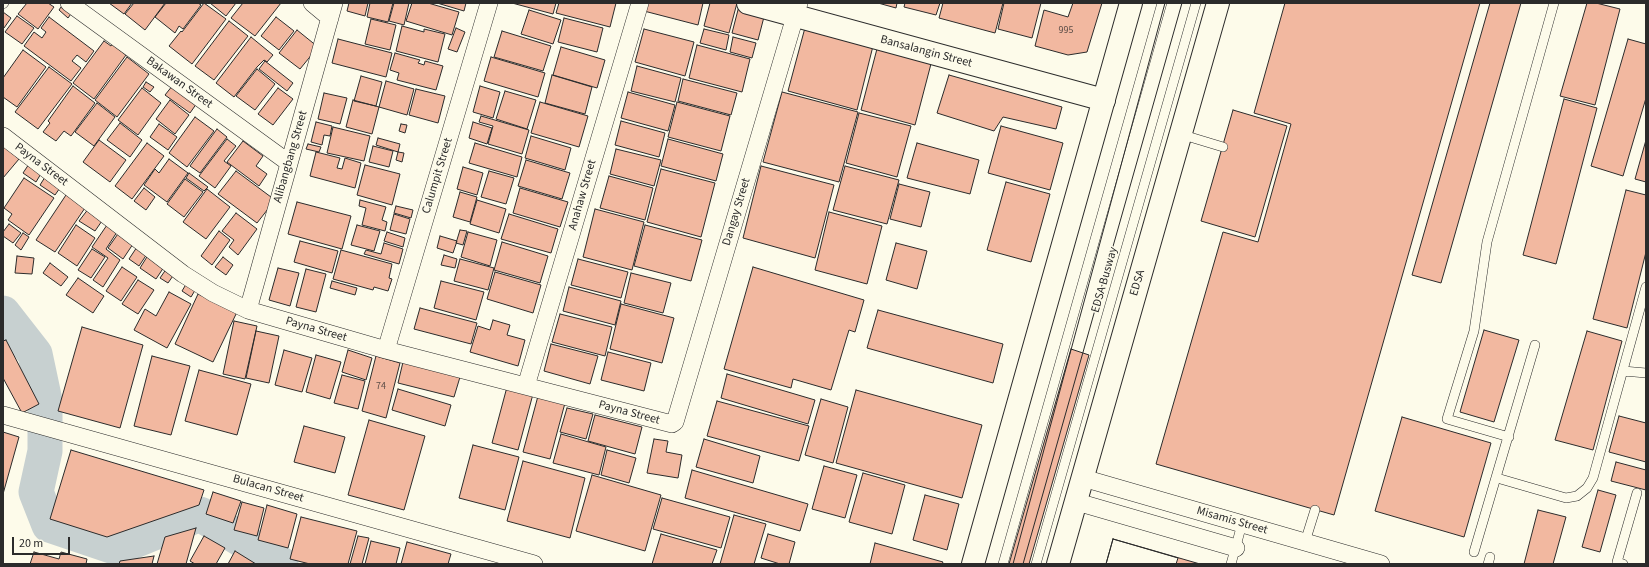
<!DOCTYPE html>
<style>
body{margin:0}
#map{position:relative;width:1649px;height:567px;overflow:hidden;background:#fdfbea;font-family:"Source Sans 3",sans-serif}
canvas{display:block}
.frame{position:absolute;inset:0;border:4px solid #2b2b2b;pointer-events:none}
.scale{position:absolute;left:12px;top:537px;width:58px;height:18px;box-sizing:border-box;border:2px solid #2b2b2b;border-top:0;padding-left:5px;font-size:12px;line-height:14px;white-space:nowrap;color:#2b2b2b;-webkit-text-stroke:3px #fdfbea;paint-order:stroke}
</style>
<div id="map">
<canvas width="1649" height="567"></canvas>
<div class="frame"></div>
<div class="scale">20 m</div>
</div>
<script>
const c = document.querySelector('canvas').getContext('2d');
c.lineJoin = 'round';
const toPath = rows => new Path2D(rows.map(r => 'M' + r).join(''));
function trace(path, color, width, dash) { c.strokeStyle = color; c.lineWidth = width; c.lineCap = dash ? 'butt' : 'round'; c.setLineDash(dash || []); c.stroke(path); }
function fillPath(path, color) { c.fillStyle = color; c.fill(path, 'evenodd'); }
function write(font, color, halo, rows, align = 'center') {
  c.font = font + ' "Source Sans 3",sans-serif'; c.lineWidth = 3; c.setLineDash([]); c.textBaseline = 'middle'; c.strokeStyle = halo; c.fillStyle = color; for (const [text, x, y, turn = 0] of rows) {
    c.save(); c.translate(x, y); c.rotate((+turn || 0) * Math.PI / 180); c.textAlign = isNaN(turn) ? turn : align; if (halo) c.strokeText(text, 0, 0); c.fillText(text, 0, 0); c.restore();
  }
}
trace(toPath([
 [3,313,35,354,45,401,45,451,36,492,49,525,117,548,200,514,281,564]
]), '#c7d0d0', 35);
const building = toPath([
 [27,3,48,3,54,7,38,29,18,14,27,3],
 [109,3,132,3,124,14,109,3],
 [134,3,165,3,145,30,125,14,134,3],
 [166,3,198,3,201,5,183,29,179,26,175,33,155,17,166,3],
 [204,3,226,19,192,64,169,46,181,31,182,32,204,3],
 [210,3,236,3,226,16,210,3],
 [243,3,281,3,255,36,231,18,243,3],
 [349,3,368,3,365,16,347,11,349,3],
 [370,3,393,3,388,22,367,17,370,3],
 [394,3,409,3,404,25,389,21,394,3],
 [412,3,428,3,459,12,452,35,406,21,412,3],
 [437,3,466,3,464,11,437,3],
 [512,3,556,3,553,14,512,3],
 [559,3,616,3,610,27,556,13,559,3],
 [646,3,703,3,698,25,644,11,646,3],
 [710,3,737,3,729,33,704,26,710,3],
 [878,3,897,3,896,8,878,3],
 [905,3,940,3,936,15,904,7,905,3],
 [943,3,1003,3,995,33,939,18,943,3],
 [1004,3,1041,3,1032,38,998,29,1004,3],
 [1073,3,1102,3,1087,52,1068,55,1035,46,1044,10,1068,17,1073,3],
 [1285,3,1480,3,1334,515,1156,464,1223,232,1258,242,1291,124,1254,113,1285,3],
 [1490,3,1521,3,1441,283,1412,275,1490,3],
 [1587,3,1596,3,1620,9,1595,105,1560,96,1587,3],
 [63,4,73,11,68,18,59,10,63,4],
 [739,6,765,13,758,40,732,33,739,6],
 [529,10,561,20,553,44,521,34,529,10],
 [3,12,11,18,4,28,3,27,3,12],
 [17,16,34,28,22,44,5,32,17,16],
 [49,17,94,51,86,62,77,55,72,61,81,68,71,81,24,46,34,32,42,38,46,32,41,28,49,17],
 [276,17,294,31,279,50,261,36,276,17],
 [564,18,603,28,597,52,558,42,564,18],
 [371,19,396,25,390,50,365,44,371,19],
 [229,21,248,36,214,80,195,66,229,21],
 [806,24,874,42,857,110,788,91,806,24],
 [402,26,424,32,424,29,445,34,438,62,396,51,402,26],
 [456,28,465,32,457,52,448,49,456,28],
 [644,29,694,42,685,76,635,62,644,29],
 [704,29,729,35,726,50,700,43,704,29],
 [297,30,318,47,300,69,279,53,297,30],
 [502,31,551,46,543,71,494,57,502,31],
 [251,37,273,55,267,62,264,60,257,67,234,97,216,83,251,37],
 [733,37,756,43,752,58,730,52,733,37],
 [338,39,392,53,386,77,332,63,338,39],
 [1628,39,1646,44,1646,98,1623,176,1591,166,1628,39],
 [104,41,111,46,112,44,126,55,94,99,73,83,104,41],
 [697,45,750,59,742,92,689,78,697,45],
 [878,45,932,60,915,125,861,110,878,45],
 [561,47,605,60,597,88,553,75,561,47],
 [23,50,46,67,17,107,3,97,3,78,23,50],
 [395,53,420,60,418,63,424,65,425,61,443,66,436,90,397,80,399,73,390,70,395,53],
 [127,57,149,74,117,117,95,100,127,57],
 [491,57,545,73,538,97,484,81,491,57],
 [265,61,293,83,287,91,259,69,265,61],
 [637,66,681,78,675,102,631,91,637,66],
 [49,67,72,84,38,129,15,112,49,67],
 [257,69,275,84,255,110,236,96,257,69],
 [552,75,592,87,585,114,545,103,552,75],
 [949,75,1062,107,1056,129,1003,117,994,131,937,113,949,75],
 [361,76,382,82,376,106,354,101,361,76],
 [683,79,737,93,731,115,678,101,683,79],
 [386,81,414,89,407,115,379,107,386,81],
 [146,82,154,87,150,92,143,87,146,82],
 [173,85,197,103,190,113,165,95,173,85],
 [73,86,95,103,71,136,64,131,56,141,43,132,50,123,48,121,73,86],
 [480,86,500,92,493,118,473,112,480,86],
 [142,88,161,103,138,135,118,120,142,88],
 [278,88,293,99,273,125,258,114,278,88],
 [416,89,445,96,438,123,409,115,416,89],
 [505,91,536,100,527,129,496,119,505,91],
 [628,92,675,105,668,131,621,118,628,92],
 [782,92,858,112,839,182,763,162,782,92],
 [324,93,347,98,340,124,318,119,324,93],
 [1564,99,1597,108,1556,264,1523,255,1564,99],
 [170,100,189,115,175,134,156,119,170,100],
 [353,100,379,107,372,134,346,127,353,100],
 [540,102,588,116,579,147,531,133,540,102],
 [677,102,730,116,721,151,668,137,677,102],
 [97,103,115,117,94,146,75,132,97,103],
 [1233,110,1287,126,1255,237,1201,221,1233,110],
 [859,113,911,126,897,177,846,163,859,113],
 [481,116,529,130,522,154,488,144,493,126,479,122,481,116],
 [195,117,214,131,187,167,169,153,195,117],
 [621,121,665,133,659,157,615,145,621,121],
 [316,122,332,126,330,136,324,135,322,145,311,142,316,122],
 [473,122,492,128,487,144,469,138,473,122],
 [120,123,142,140,130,157,107,140,120,123],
 [159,124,177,137,168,150,150,137,159,124],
 [401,124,407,125,405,133,399,131,401,124],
 [1001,126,1063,143,1050,190,988,173,1001,126],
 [333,127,370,136,364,161,327,153,333,127],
 [217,129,227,137,200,173,190,166,217,129],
 [531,136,571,148,565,170,525,158,531,136],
 [378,138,400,144,398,152,376,145,378,138],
 [227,139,236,146,224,161,231,166,215,188,199,176,227,139],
 [668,139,723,154,716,181,661,166,668,139],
 [99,140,126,160,110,182,83,162,99,140],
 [1646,140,1646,182,1635,179,1646,140],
 [243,141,263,156,256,166,267,174,259,186,227,162,243,141],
 [147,143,164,156,132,199,115,186,147,143],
 [475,143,522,157,517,177,469,163,475,143],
 [917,143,979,160,970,194,907,178,917,143],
 [308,144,321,147,319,152,306,149,308,144],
 [3,146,19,159,3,178,3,146],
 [373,146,393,151,389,167,369,162,373,146],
 [616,149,661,160,654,186,610,174,616,149],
 [316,152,340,158,337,168,342,169,345,158,361,163,355,188,310,176,316,152],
 [398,152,404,153,402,162,396,160,398,152],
 [169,159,188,173,167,202,144,185,155,169,159,173,169,159],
 [526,160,570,173,562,199,518,186,526,160],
 [29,164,42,172,36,182,23,173,29,164],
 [365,165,400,174,392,205,357,195,365,165],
 [761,166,834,185,815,258,743,238,761,166],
 [845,166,899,180,887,224,833,210,845,166],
 [463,167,483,173,477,195,457,189,463,167],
 [661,169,715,183,701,237,647,222,661,169],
 [236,171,275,200,257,223,218,194,236,171],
 [489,171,514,178,506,204,481,197,489,171],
 [189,173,208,187,204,191,186,178,189,173],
 [47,174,62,185,55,195,40,185,47,174],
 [609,176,653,188,645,220,600,208,609,176],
 [24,178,54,198,29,235,8,220,12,214,4,208,24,178],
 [185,179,203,192,184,217,167,204,185,179],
 [1006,182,1050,194,1031,262,987,250,1006,182],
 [899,184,930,192,921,227,890,219,899,184],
 [144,188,155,197,146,210,134,201,144,188],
 [520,188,568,202,560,227,513,213,520,188],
 [207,189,230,207,206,239,183,222,207,189],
 [1626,190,1646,195,1646,252,1627,328,1593,319,1626,190],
 [68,192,87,205,55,252,36,240,68,192],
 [460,192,477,197,470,222,453,217,460,192],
 [360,200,386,207,382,220,387,222,385,231,362,225,366,208,359,206,360,200],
 [477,200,506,209,499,233,470,224,477,200],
 [297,202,351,216,342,249,288,234,297,202],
 [396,206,413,210,411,218,394,213,396,206],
 [89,208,104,218,95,231,79,221,89,208],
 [595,209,644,222,632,270,583,257,595,209],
 [829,212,882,226,867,284,815,270,829,212],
 [236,213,257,229,238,255,229,247,234,240,222,231,236,213],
 [394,214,410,219,406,234,390,230,394,214],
 [509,214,558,229,551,253,501,239,509,214],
 [9,224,21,233,13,243,3,236,3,232,9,224],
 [76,225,95,238,77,266,58,253,76,225],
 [107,225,117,232,106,249,120,260,103,287,93,280,108,258,92,247,107,225],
 [357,225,380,231,374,251,351,245,357,225],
 [645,225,702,240,691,281,634,266,645,225],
 [460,230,467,231,463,245,456,243,460,230],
 [120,231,135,241,123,259,108,248,120,231],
 [219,231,230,240,212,265,201,256,219,231],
 [387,232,405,238,403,247,384,241,387,232],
 [468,232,497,240,490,266,461,257,468,232],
 [23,233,29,237,21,250,15,245,23,233],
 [440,236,457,241,453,253,437,248,440,236],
 [300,241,338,251,332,273,294,262,300,241],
 [502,242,548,256,540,283,494,270,502,242],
 [384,243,403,249,399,264,364,254,366,250,381,254,384,243],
 [896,243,927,251,917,289,886,280,896,243],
 [139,244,149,251,139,266,129,259,139,244],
 [92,249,105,257,91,278,78,270,92,249],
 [341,250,392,264,389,278,392,279,388,291,374,287,373,290,333,279,341,250],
 [150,252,166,264,156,279,140,268,150,252],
 [444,255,457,259,455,268,441,265,444,255],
 [17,256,34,258,32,274,15,273,17,256],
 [223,257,233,265,226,275,215,267,223,257],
 [460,259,494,268,488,290,454,281,460,259],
 [578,259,628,272,621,298,571,285,578,259],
 [50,263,68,277,61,286,43,273,50,263],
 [122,267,137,277,121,301,106,291,122,267],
 [753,267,864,300,855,332,849,330,831,390,793,379,791,388,724,369,753,267],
 [167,268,175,273,168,283,160,278,167,268],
 [278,268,299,273,290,306,269,300,278,268],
 [306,269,326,274,316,312,296,307,306,269],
 [495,272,541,285,533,313,487,299,495,272],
 [631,273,671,283,663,313,624,303,631,273],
 [78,278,104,296,93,313,66,295,78,278],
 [138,280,154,290,138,314,122,304,138,280],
 [188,281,197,287,191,297,182,291,188,281],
 [332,281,357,288,355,295,330,288,332,281],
 [441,281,484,292,476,320,434,308,441,281],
 [569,287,621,301,615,325,563,311,569,287],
 [169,292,191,304,167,348,134,330,145,309,156,316,169,292],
 [198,294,237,312,213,362,175,344,198,294],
 [621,304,674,318,662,363,610,349,621,304],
 [420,308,477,323,471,344,414,329,420,308],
 [878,310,1003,344,993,383,867,348,878,310],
 [560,314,612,327,605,356,552,342,560,314],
 [493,320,510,325,507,335,525,340,518,366,470,352,478,326,490,330,493,320],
 [234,321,257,326,245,379,223,374,234,321],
 [82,327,143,345,120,428,58,411,82,327],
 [1484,330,1519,340,1494,422,1460,412,1484,330],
 [256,331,279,336,269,383,246,378,256,331],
 [1587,331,1622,341,1593,450,1555,440,1587,331],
 [6,340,39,404,22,413,3,378,3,341,6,340],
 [551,344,598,356,590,384,544,371,551,344],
 [1071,349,1089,355,1029,564,1009,564,1071,349],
 [284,350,312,358,302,392,275,385,284,350],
 [348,350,372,358,366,380,342,372,348,350],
 [608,352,651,363,644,391,601,380,608,352],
 [316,355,341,362,330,399,306,392,316,355],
 [152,356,190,366,171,435,134,426,152,356],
 [376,356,400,363,386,418,362,411,376,356],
 [403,362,460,377,454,397,398,383,403,362],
 [199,370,251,384,237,435,185,421,199,370],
 [727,374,815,400,808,424,721,398,727,374],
 [342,375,365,381,358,409,334,403,342,375],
 [507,387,533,394,518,450,492,443,507,387],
 [398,389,451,405,445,426,392,410,398,389],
 [856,390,982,425,962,498,836,463,856,390],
 [538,396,565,403,550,459,523,452,538,396],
 [821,399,848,407,833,463,805,455,821,399],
 [717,401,809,426,799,461,707,436,717,401],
 [567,408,593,414,586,439,560,432,567,408],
 [595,415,642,427,635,454,588,441,595,415],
 [1619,416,1646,423,1646,462,1609,452,1619,416],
 [1402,417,1491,443,1464,537,1375,511,1402,417],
 [369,420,425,436,404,510,348,495,369,420],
 [304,426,345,437,335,473,294,462,304,426],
 [3,432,19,437,3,494,3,432],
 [561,434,606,447,599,475,553,463,561,434],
 [654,439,668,441,666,452,682,455,678,478,647,473,654,439],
 [704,439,760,456,753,483,696,467,704,439],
 [473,445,519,457,505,510,459,498,473,445],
 [71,450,204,490,199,505,107,537,50,519,71,450],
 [607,450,636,458,629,483,601,475,607,450],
 [523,461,585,478,570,538,507,521,523,461],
 [1616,462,1646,470,1646,490,1611,481,1616,462],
 [824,466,857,475,845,518,812,509,824,466],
 [692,470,808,504,800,531,685,498,692,470],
 [863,473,905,485,892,534,849,522,863,473],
 [592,475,661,495,645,551,576,531,592,475],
 [1598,490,1616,495,1600,552,1582,547,1598,490],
 [213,492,241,501,233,523,206,514,213,492],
 [925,495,959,504,947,550,913,540,925,495],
 [662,498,730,517,721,548,653,529,662,498],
 [242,502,264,508,257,536,234,530,242,502],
 [267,505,297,514,288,548,258,540,267,505],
 [1538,510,1566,517,1553,564,1524,564,1538,510],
 [734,515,766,524,754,564,720,564,734,515],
 [301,517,357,531,348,564,310,564,290,559,301,517],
 [196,528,186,564,157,564,165,537,196,528],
 [661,534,717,550,712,564,652,564,661,534],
 [768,534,795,542,789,564,780,564,761,558,768,534],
 [204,536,225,548,216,564,195,564,190,561,204,536],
 [358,536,369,538,362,564,350,564,358,536],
 [1113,539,1148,549,1200,564,1106,564,1113,539],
 [1113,539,1178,558,1176,564,1106,564,1113,539],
 [371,541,400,548,396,564,365,564,371,541],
 [407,542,451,554,448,564,401,564,407,542],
 [875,543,943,562,942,564,870,564,875,543],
 [235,551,256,564,228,564,235,551],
 [34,552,59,559,61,552,87,559,86,564,30,564,34,552],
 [154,556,152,564,119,564,120,561,154,556]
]);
fillPath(building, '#f2b8a0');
trace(building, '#2b2b2b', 1);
const lane = toPath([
 [3,4,4,3],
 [1180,134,1223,147],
 [1623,371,1646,373],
 [1509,437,1447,419,1474,331,1487,242,1554,3],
 [1497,478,1566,498,1577,496,1587,488,1593,478,1646,287],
 [1305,542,1315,510],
 [1474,552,1535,345],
 [1003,564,1162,3],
 [1036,564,1196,3],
 [1231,564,1242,524],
 [1488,564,1490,557],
 [1623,564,1617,562,1637,493]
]);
const street = toPath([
 [69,3,289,163],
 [312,3,330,18],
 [3,136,183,274,213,293,248,310,386,350,672,424,675,422,799,3],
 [248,310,334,3],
 [386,350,489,3],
 [526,386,640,3],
 [3,415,534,564],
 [1083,478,1381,564],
 [1077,502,1236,548]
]);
const secondary = toPath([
 [748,3,1104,100]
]);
const highway = toPath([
 [973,564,1131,3],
 [1058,564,1218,3]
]);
trace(lane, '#2b2b2b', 10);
trace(street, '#2b2b2b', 18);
trace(secondary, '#2b2b2b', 24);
trace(highway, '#2b2b2b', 24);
trace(lane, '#fdfbea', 9);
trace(street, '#fdfbea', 17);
trace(secondary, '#fdfbea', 22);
trace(highway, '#fdfbea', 22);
trace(toPath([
 [1013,564,1165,3],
 [1023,564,1182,3]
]), '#2b2b2b', 1);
write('10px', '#5d4e48', null, [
 ["995",1066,31],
 ["74",381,387]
]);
write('12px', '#2b2b2b', '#fdfbea', [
 ["Bansalangin Street",926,52,15],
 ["Bakawan Street",179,83,36],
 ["Alibangbang Street",291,157,-74],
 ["Payna Street",41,165,37],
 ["Calumpit Street",438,176,-73],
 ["Anahaw Street",583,195,-74],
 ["Dangay Street",737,212,-73],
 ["EDSA Busway",1105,280,-74],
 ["EDSA",1138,283,-74],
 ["Payna Street",316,330,16],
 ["Payna Street",629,413,15],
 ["Bulacan Street",268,489,16],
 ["Misamis Street",1232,521,16]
]);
</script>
